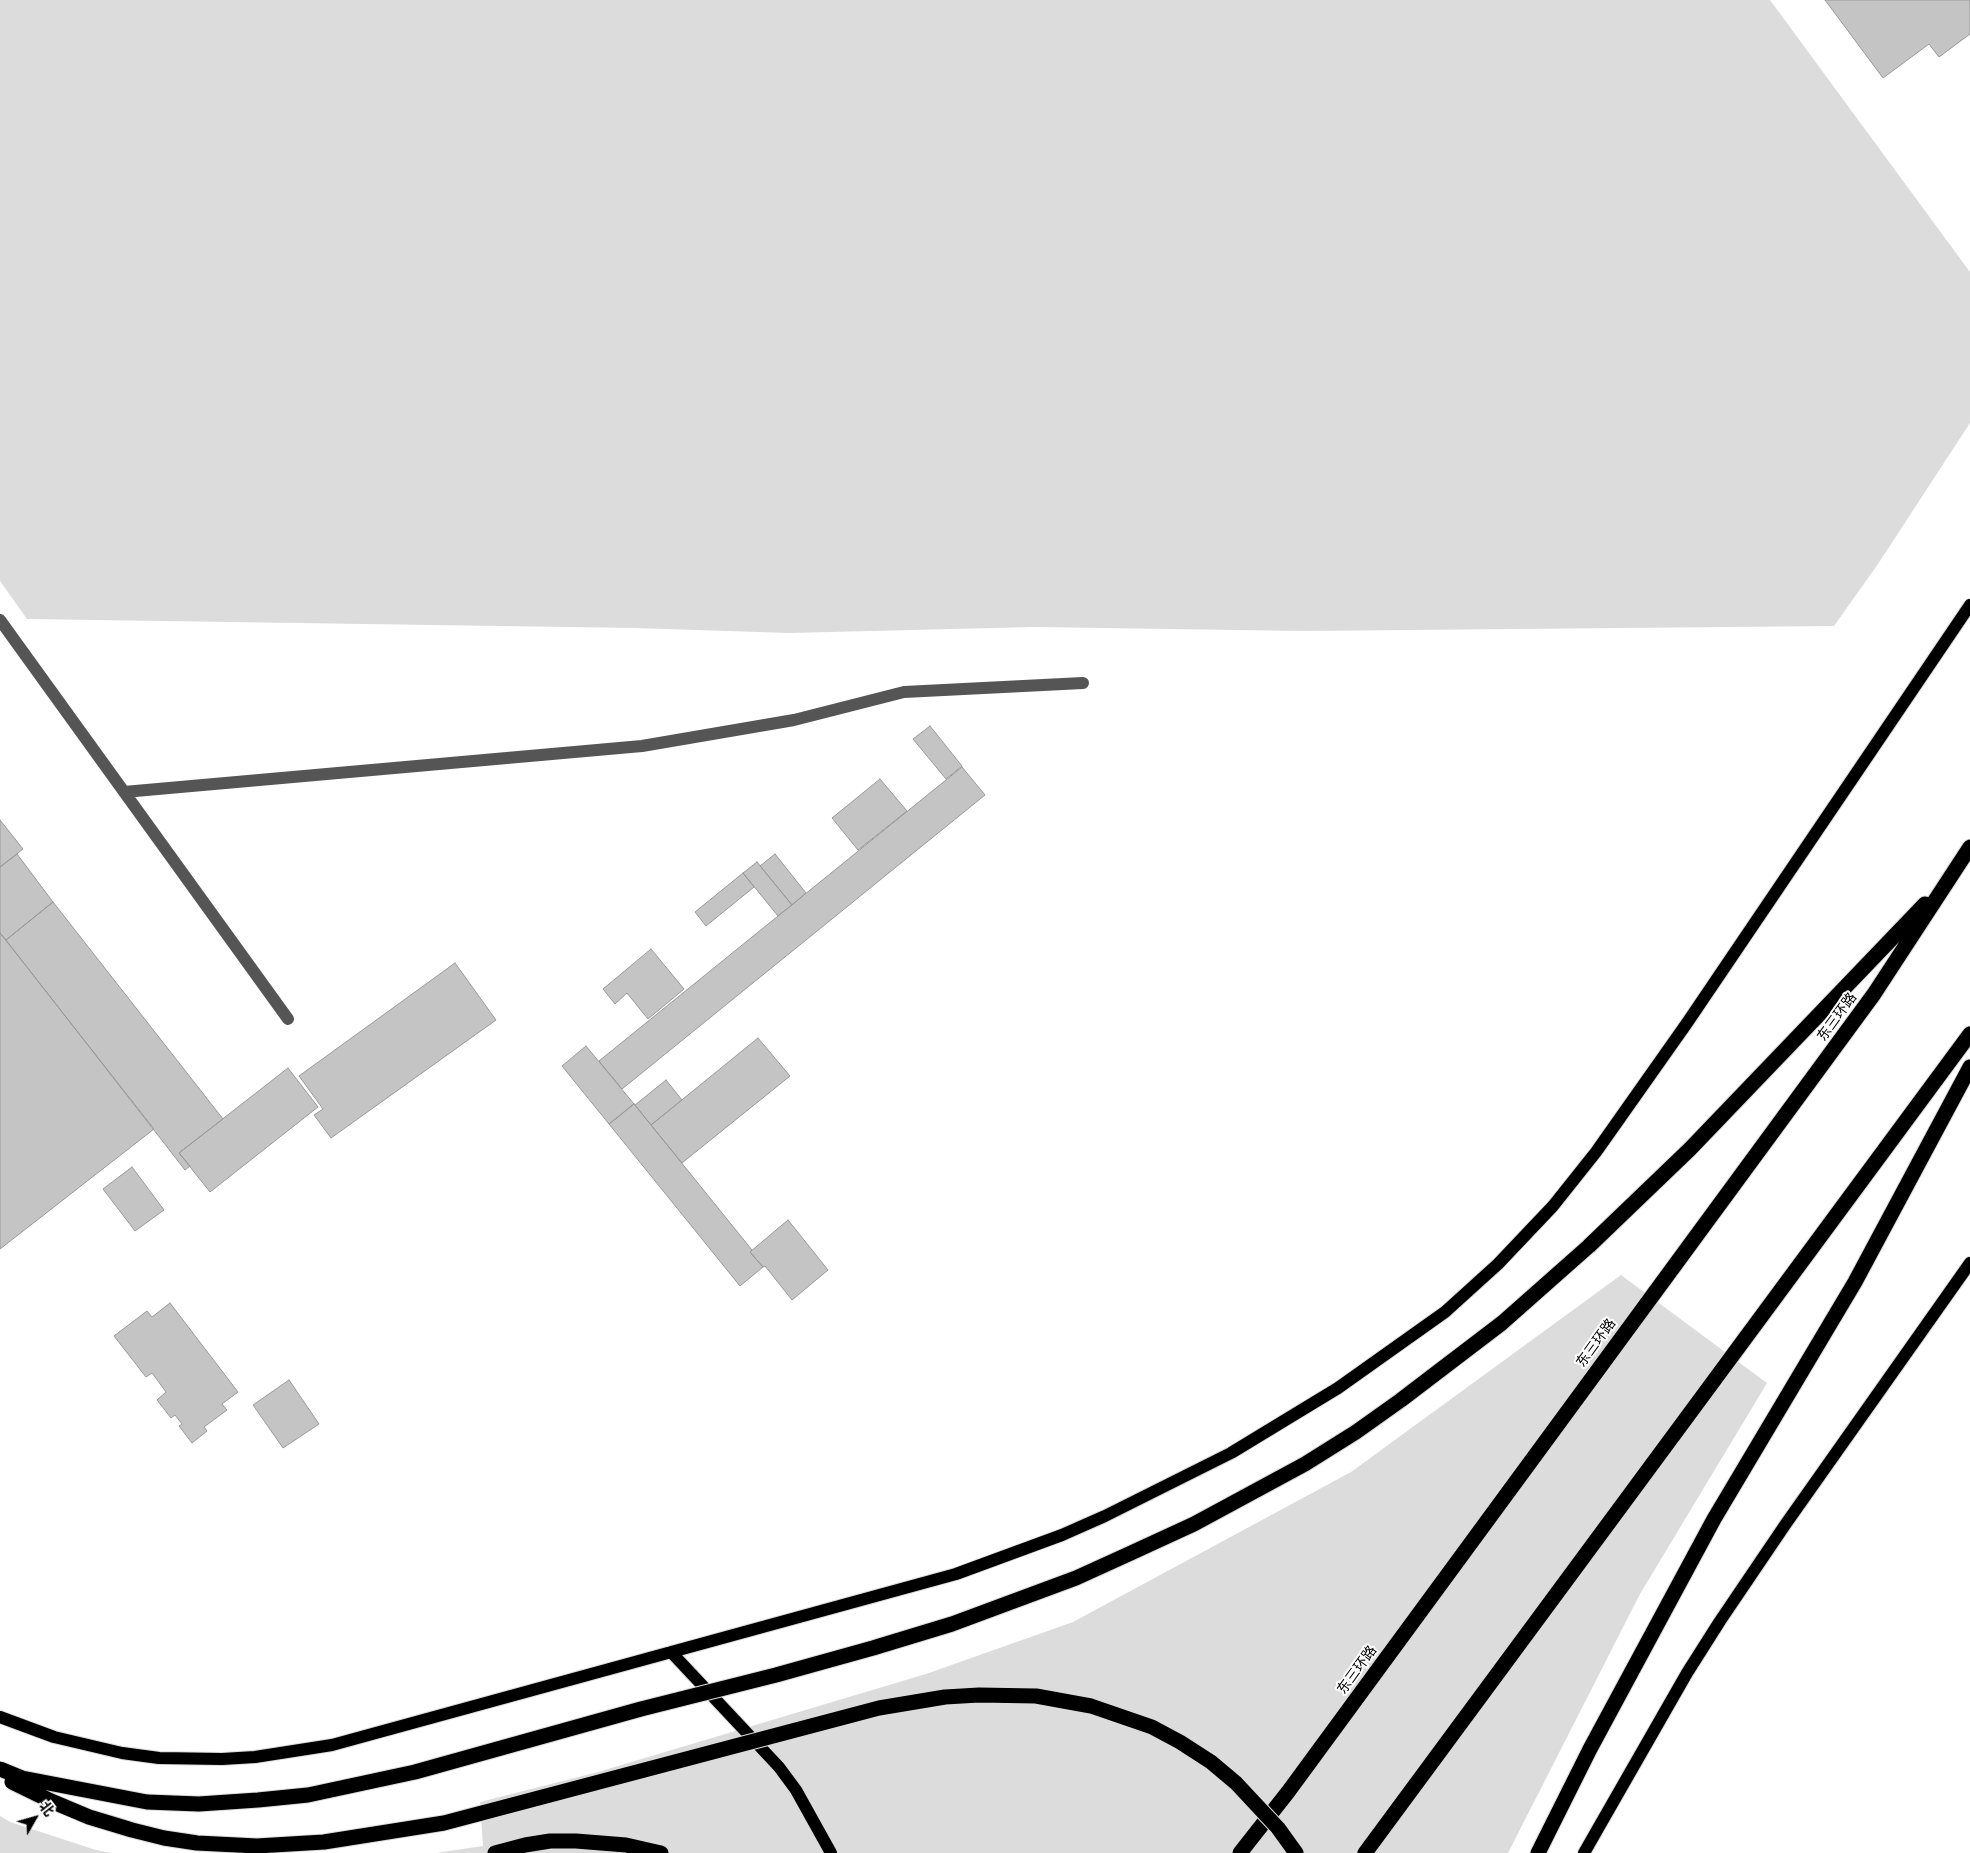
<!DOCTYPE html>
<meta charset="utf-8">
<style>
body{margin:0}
#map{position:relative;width:1970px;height:1853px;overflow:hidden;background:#fff;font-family:Inter,"Noto Sans SC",sans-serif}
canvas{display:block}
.north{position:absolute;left:10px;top:1793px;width:50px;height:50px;-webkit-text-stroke:4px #fff;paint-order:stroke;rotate:52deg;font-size:14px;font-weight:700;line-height:20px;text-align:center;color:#000}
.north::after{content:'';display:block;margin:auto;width:18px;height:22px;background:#000;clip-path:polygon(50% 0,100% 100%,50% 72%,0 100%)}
</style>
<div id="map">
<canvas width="1970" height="1853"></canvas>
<div class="north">北</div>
</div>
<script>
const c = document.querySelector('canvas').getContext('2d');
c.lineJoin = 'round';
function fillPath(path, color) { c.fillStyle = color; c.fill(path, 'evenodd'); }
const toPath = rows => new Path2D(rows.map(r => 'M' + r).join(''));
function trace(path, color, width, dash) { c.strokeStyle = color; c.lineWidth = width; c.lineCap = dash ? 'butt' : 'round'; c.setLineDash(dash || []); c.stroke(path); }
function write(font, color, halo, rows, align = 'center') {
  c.font = font + ' Inter,"Noto Sans SC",sans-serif'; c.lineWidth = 4; c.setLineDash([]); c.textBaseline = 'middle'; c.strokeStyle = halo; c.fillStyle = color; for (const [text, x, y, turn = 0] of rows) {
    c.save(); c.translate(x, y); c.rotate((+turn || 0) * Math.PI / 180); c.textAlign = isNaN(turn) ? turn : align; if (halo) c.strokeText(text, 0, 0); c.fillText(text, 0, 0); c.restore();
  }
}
fillPath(toPath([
 [0,0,1770,0,1970,272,1970,423,1878,564,1834,626,1304,631,1035,627,789,633,635,628,27,619,0,581],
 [1621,1275,1767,1383,1640,1594,1508,1853,436,1853,483,1846,480,1802,598,1772,926,1674,1073,1622,1351,1472],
 [0,1816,10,1822,96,1850,111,1853,0,1853]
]), '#dcdcdc');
const building = toPath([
 [1825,0,1970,0,1970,34,1939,57,1929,44,1883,78,1825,0],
 [930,726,962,766,946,779,913,739,930,726],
 [962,767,985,795,622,1089,599,1061,962,767],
 [880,779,907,811,858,850,832,818,880,779],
 [0,820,23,849,0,867,0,820],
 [17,854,53,902,6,940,0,933,0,867,17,854],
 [775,854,806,893,792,905,760,866,775,854],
 [757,862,792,905,778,916,743,873,757,862],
 [743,873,754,887,706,926,695,912,743,873],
 [53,902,223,1119,179,1153,190,1166,185,1170,6,940,53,902],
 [0,933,154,1129,0,1249,0,933],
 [651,949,684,989,648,1019,627,993,615,1004,603,989,651,949],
 [455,963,496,1020,331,1138,314,1115,323,1109,299,1076,455,963],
 [758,1038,790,1076,682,1163,651,1125,758,1038],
 [586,1046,634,1104,609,1124,562,1066,586,1046],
 [288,1068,318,1107,210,1192,179,1153,288,1068],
 [666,1080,682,1100,651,1125,635,1105,666,1080],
 [634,1104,752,1250,750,1252,763,1267,740,1286,609,1124,634,1104],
 [132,1167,164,1210,135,1231,103,1189,132,1167],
 [788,1220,828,1270,792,1300,765,1266,763,1267,750,1252,788,1220],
 [170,1303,238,1392,222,1404,227,1410,204,1427,207,1431,192,1443,179,1426,182,1424,175,1415,171,1418,157,1400,166,1392,152,1373,146,1377,114,1336,147,1311,152,1317,170,1303],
 [289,1380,319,1424,283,1448,253,1405,289,1380]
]);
fillPath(building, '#c4c4c4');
trace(building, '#999', 1);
const major = toPath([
 [671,1652,779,1767,796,1790,831,1853],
 [0,1717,54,1737,122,1753,159,1758,222,1759,255,1757,332,1745,956,1574,1062,1535,1105,1516,1231,1453,1338,1388,1445,1312,1498,1264,1553,1206,1596,1152,1687,1023,1970,605],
 [1584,1853,1687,1673,1720,1621,1785,1525,1970,1263]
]);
const highway = toPath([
 [1589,1246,1690,1149,1925,904],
 [495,1853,525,1845,550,1841,576,1841,626,1845,661,1853],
 [1240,1853,1288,1792,1874,994,1970,847],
 [1365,1853,1970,1034],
 [1538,1853,1590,1749,1714,1519,1855,1282,1970,1067]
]);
trace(major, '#dbdbdb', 14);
trace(highway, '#dbdbdb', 17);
trace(toPath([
 [0,620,288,1019],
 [124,792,642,746,794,720,904,692,1083,683]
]), '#555', 12);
trace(major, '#000', 12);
trace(highway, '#000', 15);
const highwayBridge = toPath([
 [0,1769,22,1778,147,1802,199,1804,258,1800,308,1795,415,1772,641,1709,776,1675,873,1648,952,1624,1076,1578,1131,1553,1194,1524,1305,1464,1356,1432,1401,1400,1502,1323,1589,1246],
 [12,1782,51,1801,89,1817,132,1830,164,1838,197,1843,257,1846,324,1842,444,1823,879,1708,945,1697,979,1695,1036,1696,1091,1706,1152,1727,1180,1742,1211,1762,1236,1783,1278,1828,1296,1853]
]);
trace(highwayBridge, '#dbdbdb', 17, []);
trace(highwayBridge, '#000', 15);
write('14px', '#000', '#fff', [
 ["东三环路",1837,1017,-54],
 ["东三环路",1596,1343,-54],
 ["东三环路",1357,1670,-54]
]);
</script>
